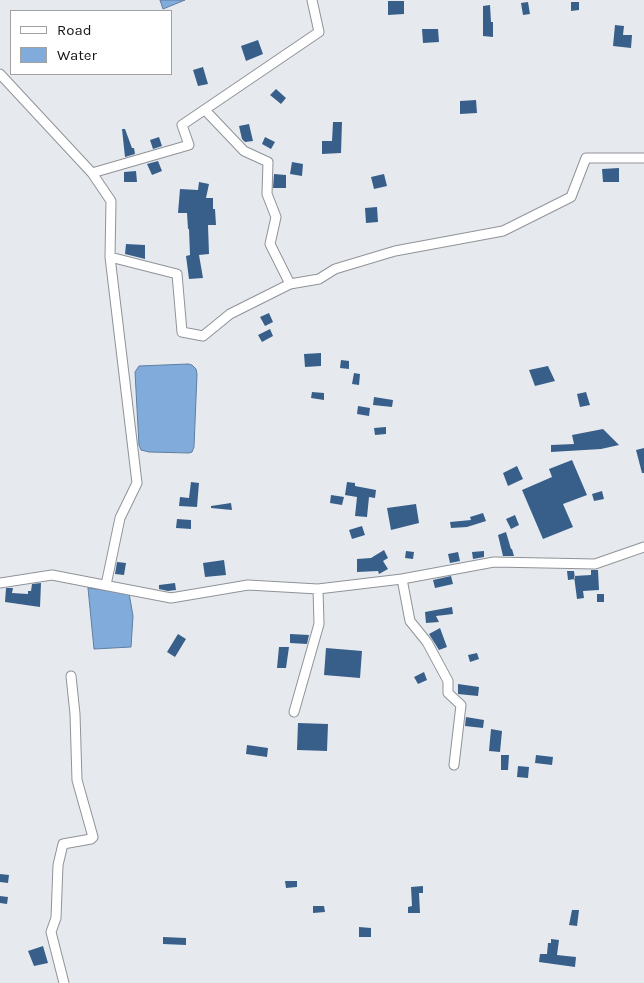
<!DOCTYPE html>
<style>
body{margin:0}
#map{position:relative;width:644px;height:983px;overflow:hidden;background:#e6eaef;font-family:Karla,sans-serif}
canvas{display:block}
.legend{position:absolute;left:10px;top:10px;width:162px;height:65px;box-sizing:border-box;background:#fff;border:1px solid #a1a1a2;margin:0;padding:6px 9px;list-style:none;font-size:15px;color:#141517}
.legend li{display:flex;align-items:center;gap:10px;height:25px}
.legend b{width:25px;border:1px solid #a1a1a2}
</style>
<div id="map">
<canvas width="644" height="983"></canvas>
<ul class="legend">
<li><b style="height:6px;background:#fff"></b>Road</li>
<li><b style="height:14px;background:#80abda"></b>Water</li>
</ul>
</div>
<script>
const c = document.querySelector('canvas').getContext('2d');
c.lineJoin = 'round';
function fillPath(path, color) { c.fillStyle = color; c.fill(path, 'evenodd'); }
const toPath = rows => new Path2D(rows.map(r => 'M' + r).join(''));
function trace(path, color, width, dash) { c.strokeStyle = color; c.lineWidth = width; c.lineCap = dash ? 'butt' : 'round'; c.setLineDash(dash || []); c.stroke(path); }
const water = toPath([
 [160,0,185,0,163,9,160,0],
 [188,364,192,365,196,369,197,374,194,447,192,452,189,453,149,452,141,450,139,445,135,372,139,366,188,364],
 [88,588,129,593,133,616,131,647,94,649,88,588]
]);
fillPath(water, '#80abda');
trace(water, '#607ea0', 1);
fillPath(toPath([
 [388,1,404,1,404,14,388,15],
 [528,2,530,14,523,15,521,3],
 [571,2,579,2,579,10,571,11],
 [490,5,491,22,493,22,493,37,483,36,483,6],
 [615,25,624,26,623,35,632,35,631,48,613,46],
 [422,29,438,29,439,42,423,43],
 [258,40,263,54,246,61,241,46],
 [203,67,208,84,198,86,193,70],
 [276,89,286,98,281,104,270,95],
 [476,100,477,113,460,114,460,101],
 [333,122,342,122,341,153,322,154,322,141,332,141],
 [249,124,253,141,245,142,242,139,239,126],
 [122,129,125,129,132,148,134,148,135,154,125,157],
 [159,137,162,146,153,149,150,140],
 [265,137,275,142,271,149,262,144],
 [158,161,162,171,152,175,147,164],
 [292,162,303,164,302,176,290,174],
 [619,168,619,182,603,182,602,169],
 [136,171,137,182,124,182,124,172],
 [274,174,286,175,286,188,273,188],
 [384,174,387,186,374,189,371,177],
 [199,182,209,184,206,198,213,198,213,209,215,209,216,225,208,225,209,254,199,255,203,278,189,279,186,256,190,255,189,229,188,229,187,213,178,213,180,189,198,190],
 [377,207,378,222,366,223,365,208],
 [126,244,145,245,145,259,125,254],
 [269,313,273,322,265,326,260,317],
 [270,329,273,336,262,342,258,335],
 [321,353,321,366,305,367,304,354],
 [341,360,349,361,349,369,340,368],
 [548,366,555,381,535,386,529,370],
 [354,373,360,374,359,385,352,384],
 [312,392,324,393,324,400,311,398],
 [586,392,590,405,580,407,577,394],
 [374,397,393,400,392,407,373,405],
 [358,406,370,408,369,416,357,414],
 [386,427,386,434,375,435,374,428],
 [603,429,619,445,601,449,551,452,551,445,574,444,572,435],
 [644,448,644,473,642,473,636,450],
 [572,460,587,495,563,504,573,527,543,539,522,490,552,477,549,469],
 [517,466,523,479,508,486,503,473],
 [191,482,199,483,197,507,179,506,180,497,189,498],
 [347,482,355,483,355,486,376,490,375,498,369,497,367,517,355,516,357,497,345,495],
 [602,491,604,499,594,501,592,494],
 [331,495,344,497,342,505,330,503],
 [231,503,232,510,211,508,211,506],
 [416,504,419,523,391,530,387,508],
 [483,513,486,521,467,527,451,528,450,522,471,520,470,517],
 [515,515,519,525,511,529,506,519],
 [177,519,191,520,191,529,176,528],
 [362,526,365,535,352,539,349,530],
 [506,532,511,549,512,549,514,556,503,556,498,535],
 [384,550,388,558,383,561,388,569,379,574,378,571,357,572,357,559,371,558],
 [406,551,414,552,413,559,405,558],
 [484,551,484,557,473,559,472,552],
 [458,552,460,561,450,563,448,554],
 [224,560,226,575,205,577,203,563],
 [117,562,126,563,124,575,115,574],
 [591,570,598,570,599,590,583,591,584,598,577,599,574,576,591,575],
 [567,571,574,571,575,579,568,580],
 [451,576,453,584,435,588,433,580],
 [41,583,40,607,5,602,6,588,13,588,12,593,28,594,28,591,31,591,32,584],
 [175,583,176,590,168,591,159,589,159,585],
 [597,594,604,594,604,602,597,602],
 [452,607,453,614,436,616,439,622,426,623,425,612],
 [440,628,447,647,439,650,429,634],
 [178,634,186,639,175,657,167,652],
 [290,634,309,635,307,644,290,643],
 [279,647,289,647,286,668,277,668],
 [326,648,362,651,360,678,324,675],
 [477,653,479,659,470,662,468,655],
 [424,672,427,680,418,684,414,677],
 [458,684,479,687,478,696,458,694],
 [466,717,484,720,483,728,465,726],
 [298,723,328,724,327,751,297,750],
 [491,729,502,731,500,752,489,751],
 [247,745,268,748,267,757,246,754],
 [501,755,509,755,508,770,501,770],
 [536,755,553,757,552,765,535,763],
 [518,766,529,767,528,778,517,777],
 [0,874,9,875,8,883,0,882],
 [285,881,297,881,297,887,286,888],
 [423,886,423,893,419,893,420,913,408,913,408,907,412,906,411,887],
 [0,896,8,897,7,904,0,903],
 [313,906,324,906,325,912,313,913],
 [572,910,579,910,577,926,569,925],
 [359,927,371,928,371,937,359,937],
 [163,937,186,938,186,945,163,944],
 [551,939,559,940,557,955,576,957,575,967,539,962,540,954,547,954,548,943,551,943],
 [43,946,48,963,34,966,28,951]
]), '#375f8a');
const street = toPath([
 [0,74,92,173,111,201,110,257,137,483,120,518,106,585],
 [205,110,244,151,268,162,267,194,276,217,270,244,290,284],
 [92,173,189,145,182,125,319,32,312,0],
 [110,257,177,274,182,332,203,336,230,314,290,284,319,279,335,269,395,251,503,231,571,197,586,158,644,158],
 [402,579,410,621,427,642,448,681,448,693,461,705,454,765],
 [0,583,52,575,171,598,248,585,318,589,402,579,494,562,595,564,644,547],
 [294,712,319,624,318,589],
 [64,983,51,932,56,918,58,865,63,844,91,839,93,837,77,780,75,714,71,676]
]);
trace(street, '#8f9398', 11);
trace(street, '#fff', 9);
</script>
